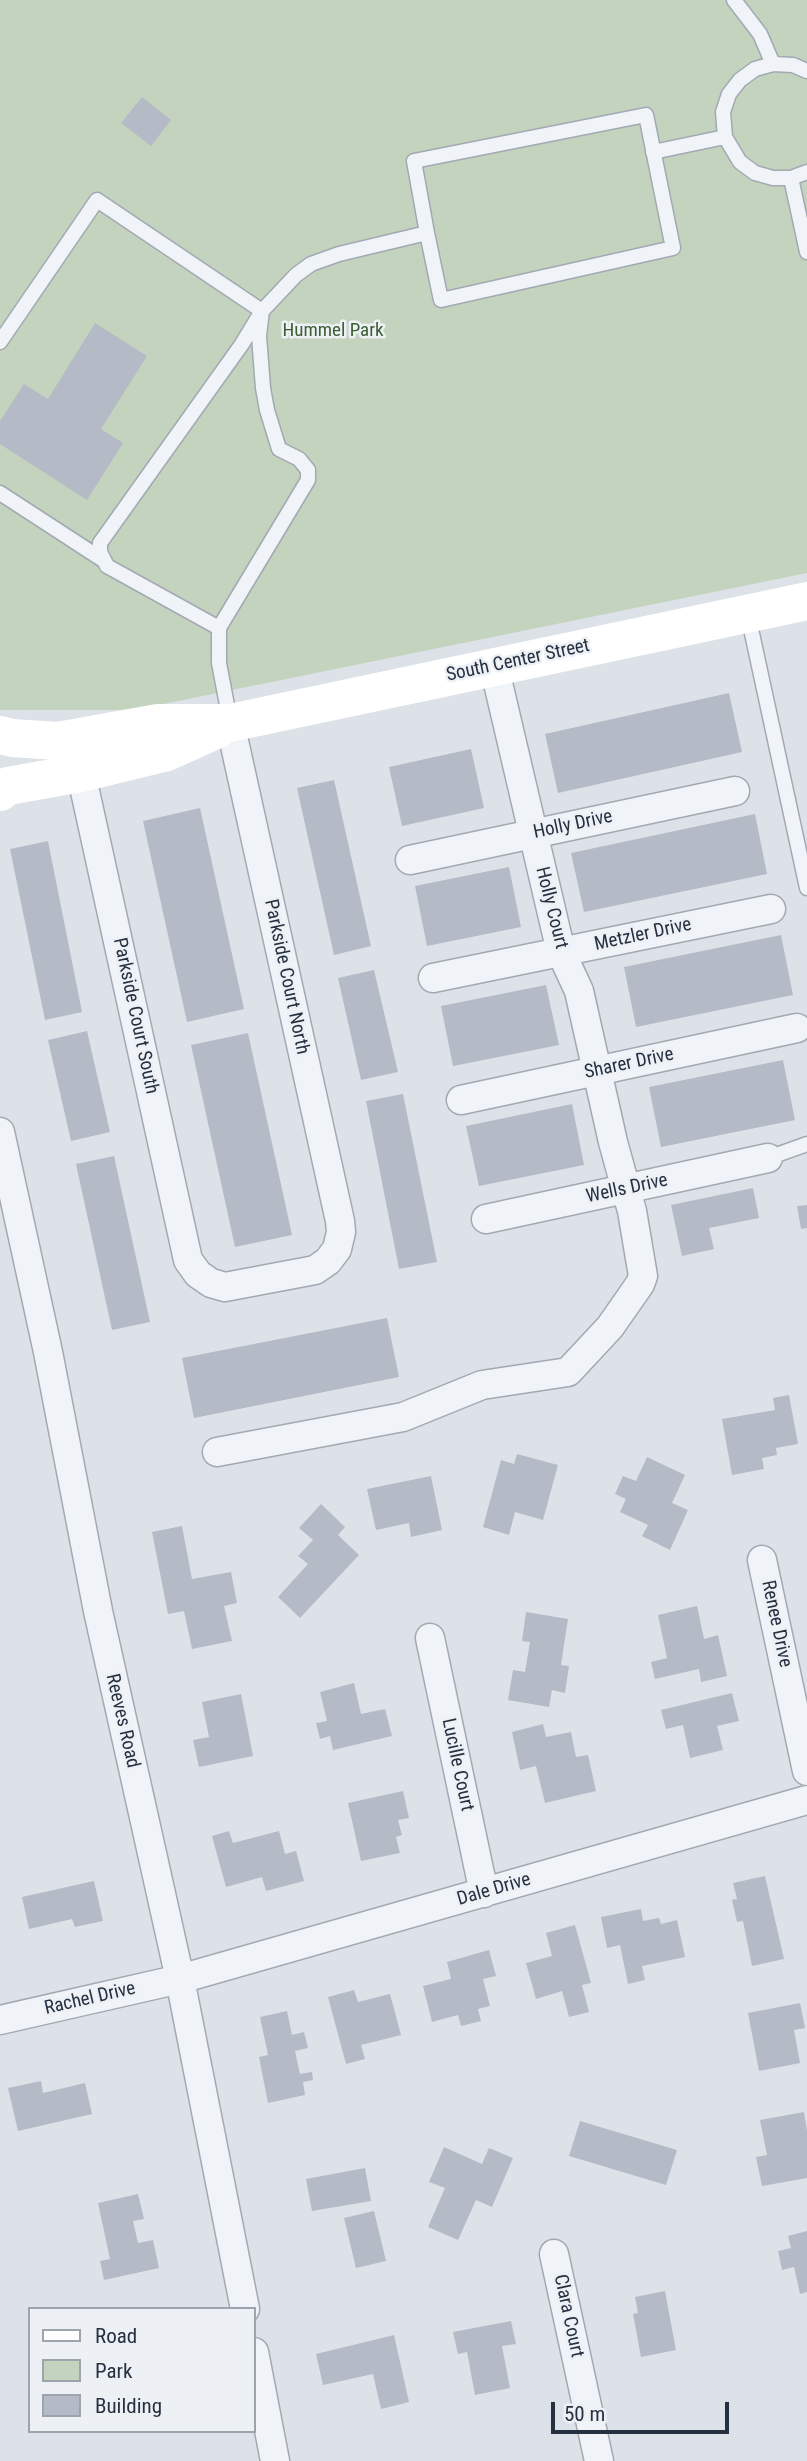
<!DOCTYPE html>
<style>
body{margin:0}
#map{position:relative;width:807px;height:2461px;overflow:hidden;background:#dde2e9;font-family:"Roboto Condensed",sans-serif}
canvas{display:block}
.legend{position:absolute;left:28px;top:2307px;width:228px;height:126px;box-sizing:border-box;background:#edf1f6;border:2px solid #9da4ae;margin:0;padding:9px 12px;list-style:none;font-size:21px;color:#253041}
.legend li{display:flex;align-items:center;gap:14px;height:35px}
.legend b{width:35px;border:2px solid #9da4ae}
.scale{position:absolute;left:551px;top:2402px;width:178px;height:32px;box-sizing:border-box;border:4px solid #253041;border-top:0;padding-left:9px;font-size:21px;line-height:24px;white-space:nowrap;color:#253041;-webkit-text-stroke:5px #edf1f6;paint-order:stroke}
</style>
<div id="map">
<canvas width="807" height="2461"></canvas>
<ul class="legend">
<li><b style="height:9px;background:#fff"></b>Road</li>
<li><b style="height:19px;background:#c4d3be"></b>Park</li>
<li><b style="height:19px;background:#b4bbc6"></b>Building</li>
</ul>
<div class="scale">50 m</div>
</div>
<script>
const c = document.querySelector('canvas').getContext('2d');
c.lineJoin = 'round';
function fillPath(path, color) { c.fillStyle = color; c.fill(path, 'evenodd'); }
const toPath = rows => new Path2D(rows.map(r => 'M' + r).join(''));
function trace(path, color, width, dash) { c.strokeStyle = color; c.lineWidth = width; c.lineCap = dash ? 'butt' : 'round'; c.setLineDash(dash || []); c.stroke(path); }
function write(font, color, halo, rows, align = 'center') {
  c.font = font + ' "Roboto Condensed",sans-serif'; c.lineWidth = 5; c.setLineDash([]); c.textBaseline = 'middle'; c.strokeStyle = halo; c.fillStyle = color; for (const [text, x, y, turn = 0] of rows) {
    c.save(); c.translate(x, y); c.rotate((+turn || 0) * Math.PI / 180); c.textAlign = isNaN(turn) ? turn : align; if (halo) c.strokeText(text, 0, 0); c.fillText(text, 0, 0); c.restore();
  }
}
fillPath(toPath([
 [0,0,807,0,807,573,134,710,0,710]
]), '#c4d3be');
fillPath(toPath([
 [142,97,171,120,151,146,121,123],
 [95,323,147,356,101,429,123,443,87,500,0,444,0,421,24,384,48,399],
 [729,693,742,752,558,793,545,734],
 [471,749,484,808,402,826,389,767],
 [334,780,371,946,334,955,297,788],
 [200,808,244,1009,187,1022,143,821],
 [755,814,767,874,584,912,571,853],
 [48,841,82,1012,45,1020,10,849],
 [509,867,521,927,427,946,415,886],
 [781,935,793,995,636,1027,624,967],
 [374,970,398,1072,361,1080,338,978],
 [546,985,559,1045,453,1066,441,1006],
 [87,1031,110,1132,71,1141,48,1040],
 [248,1033,292,1235,235,1247,191,1045],
 [783,1060,795,1120,661,1147,649,1087],
 [403,1094,437,1262,399,1269,366,1101],
 [572,1104,584,1165,479,1186,466,1126],
 [114,1156,150,1322,112,1330,76,1164],
 [753,1188,759,1218,709,1228,714,1249,682,1256,671,1205],
 [807,1205,807,1228,801,1229,797,1206],
 [387,1318,399,1377,194,1418,182,1358],
 [789,1395,798,1444,776,1448,777,1455,762,1458,764,1469,732,1475,722,1419,775,1410,773,1398],
 [517,1454,558,1465,543,1520,515,1512,509,1535,483,1527,501,1460,514,1464],
 [647,1457,685,1475,672,1503,688,1510,670,1550,642,1536,648,1525,620,1512,626,1499,615,1494,623,1476,636,1481],
 [431,1476,442,1530,411,1537,409,1523,376,1530,367,1489],
 [321,1504,345,1527,338,1535,359,1555,300,1618,278,1597,308,1564,298,1556,313,1540,299,1528],
 [182,1526,192,1579,231,1572,237,1603,224,1606,232,1641,192,1649,184,1611,168,1614,152,1532],
 [697,1606,704,1639,718,1635,727,1676,701,1682,699,1669,655,1679,651,1662,667,1658,658,1615],
 [526,1612,568,1619,561,1665,569,1666,565,1693,552,1690,549,1707,508,1700,513,1670,525,1672,530,1642,522,1641],
 [354,1683,361,1714,385,1709,392,1736,333,1750,330,1736,320,1739,316,1723,327,1721,320,1692],
 [732,1693,739,1721,717,1726,723,1750,690,1758,683,1725,666,1729,661,1710],
 [241,1694,253,1756,199,1767,193,1740,209,1737,202,1702],
 [543,1724,546,1737,571,1732,576,1757,588,1755,596,1791,545,1803,536,1766,520,1770,512,1732],
 [403,1791,409,1818,398,1820,402,1835,396,1837,400,1853,361,1861,348,1803],
 [229,1831,233,1843,279,1831,285,1854,296,1851,304,1881,266,1891,262,1877,226,1887,212,1836],
 [765,1876,784,1959,752,1966,743,1921,737,1922,732,1900,737,1899,733,1883],
 [94,1881,103,1921,75,1927,72,1919,29,1929,22,1897],
 [641,1909,643,1921,659,1918,661,1924,677,1920,685,1957,642,1966,645,1980,628,1984,620,1945,607,1948,601,1917],
 [575,1925,591,1983,582,1985,589,2012,569,2017,562,1991,536,1999,526,1963,552,1956,546,1933],
 [489,1950,496,1976,483,1979,490,2006,478,2009,481,2021,461,2026,458,2015,432,2022,423,1986,451,1979,447,1962],
 [354,1990,358,2002,390,1994,401,2035,361,2045,365,2059,346,2064,328,1997],
 [800,2003,805,2028,794,2030,800,2063,759,2071,748,2013],
 [287,2011,292,2035,304,2032,308,2048,295,2051,300,2074,312,2072,313,2080,303,2082,305,2095,268,2103,259,2057,268,2055,260,2017],
 [41,2081,43,2093,85,2083,92,2114,18,2131,8,2088],
 [804,2112,807,2130,807,2178,762,2186,756,2157,767,2155,760,2120],
 [580,2121,677,2150,666,2185,569,2156],
 [444,2147,482,2164,489,2148,513,2158,492,2207,476,2200,458,2240,428,2227,445,2188,429,2182],
 [365,2168,371,2201,312,2211,306,2179],
 [138,2194,144,2219,133,2221,138,2243,153,2240,159,2268,104,2280,100,2261,110,2259,98,2203],
 [374,2211,386,2261,356,2268,344,2218],
 [807,2231,807,2292,800,2294,794,2267,782,2270,778,2251,791,2248,788,2236],
 [665,2291,676,2350,641,2357,633,2314,638,2313,635,2297],
 [511,2321,516,2344,502,2346,510,2388,475,2395,467,2352,458,2354,453,2332],
 [394,2335,409,2402,381,2409,373,2374,323,2385,316,2354]
]), '#b4bbc6');
const service = toPath([
 [734,0,760,34,773,64],
 [807,71,793,65,773,64,755,69,740,80,729,94,723,112,725,137,740,162,755,173,773,178,791,178,807,172],
 [653,152,725,137],
 [791,178,807,252],
 [0,342,97,200,262,311,296,275,311,264,339,254,427,233,441,300,673,248,646,115,414,161,427,233],
 [0,493,103,560],
 [748,615,807,888],
 [219,628,107,566,100,552,100,543,242,344,262,311,259,336,263,388,267,410,279,449,299,459,308,470,308,480,219,628,219,663,230,721],
 [768,1158,807,1144]
]);
const minor = toPath([
 [81,773,188,1260,198,1274,211,1283,225,1287,315,1270,328,1261,337,1249,341,1232,340,1221,230,723],
 [410,860,735,791],
 [433,978,771,909],
 [461,1100,797,1028],
 [0,1132,48,1352,98,1611,180,1979,245,2309],
 [486,1219,768,1158],
 [217,1452,403,1417,482,1385,568,1372,610,1327,640,1284,643,1276,632,1211,613,1142,579,991,561,952,494,666],
 [762,1560,807,1771],
 [430,1638,484,1893],
 [0,2020,180,1979,807,1800],
 [554,2254,599,2461],
 [254,2352,275,2461]
]);
trace(service, '#a2a9b3', 17);
trace(minor, '#a2a9b3', 31);
trace(service, '#f0f3f7', 14);
trace(minor, '#f0f3f7', 28);
trace(toPath([
 [0,735,12,738,58,741,158,723,230,723,807,601],
 [0,792,8,786,81,773,167,752,218,729]
]), '#fff', 38);
write('19px', '#3b5d32', '#edf1f6', [
 ["Hummel Park",333,331]
]);
write('19px', '#253041', '#edf1f6', [
 ["South Center Street",518,661,-12],
 ["Holly Drive",573,825,-12],
 ["Holly Court",551,908,76],
 ["Metzler Drive",643,935,-12],
 ["Parkside Court North",286,977,78],
 ["Parkside Court South",135,1016,78],
 ["Sharer Drive",629,1064,-12],
 ["Wells Drive",627,1189,-12],
 ["Renee Drive",776,1624,78],
 ["Reeves Road",122,1721,77],
 ["Lucille Court",457,1765,78],
 ["Dale Drive",494,1890,-16],
 ["Rachel Drive",90,1999,-13],
 ["Clara Court",568,2316,78]
]);
</script>
